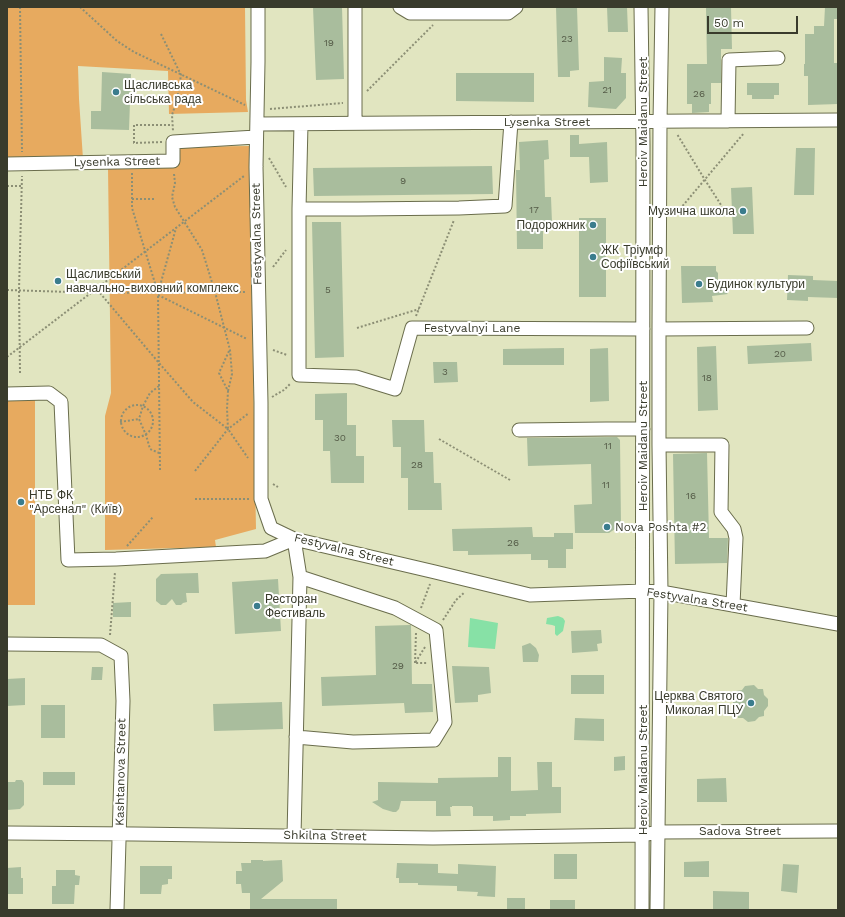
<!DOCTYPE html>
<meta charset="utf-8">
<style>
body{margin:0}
#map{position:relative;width:845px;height:917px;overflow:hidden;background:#e1e5c0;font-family:"Work Sans",sans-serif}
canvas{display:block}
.frame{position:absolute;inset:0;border:8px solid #393b2c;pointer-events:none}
.scale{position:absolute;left:707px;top:16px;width:91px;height:18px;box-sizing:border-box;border:2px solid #393b2c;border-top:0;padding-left:5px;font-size:12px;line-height:14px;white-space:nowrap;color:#393b2c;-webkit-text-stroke:3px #fff;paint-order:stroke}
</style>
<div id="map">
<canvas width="845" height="917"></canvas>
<div class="frame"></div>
<div class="scale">50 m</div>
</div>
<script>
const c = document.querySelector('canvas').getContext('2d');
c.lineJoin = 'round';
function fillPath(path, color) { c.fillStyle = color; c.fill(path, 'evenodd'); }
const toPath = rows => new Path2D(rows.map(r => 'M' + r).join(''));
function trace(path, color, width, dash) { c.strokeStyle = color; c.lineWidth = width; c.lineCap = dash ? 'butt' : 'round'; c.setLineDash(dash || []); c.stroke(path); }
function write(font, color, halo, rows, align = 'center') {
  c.font = font + ' "Work Sans",sans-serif'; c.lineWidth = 4; c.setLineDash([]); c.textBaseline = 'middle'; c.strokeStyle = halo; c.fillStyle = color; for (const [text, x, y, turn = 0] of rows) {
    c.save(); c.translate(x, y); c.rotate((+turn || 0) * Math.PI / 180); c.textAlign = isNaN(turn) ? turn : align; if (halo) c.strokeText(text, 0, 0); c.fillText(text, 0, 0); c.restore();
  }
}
fillPath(toPath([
 [7,7,245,7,246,100,248,112,169,114,168,71,78,66,79,99,83,159,7,160],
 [249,146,256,529,215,540,216,547,105,550,105,416,111,393,108,168,177,166,175,147],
 [7,399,35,399,35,605,7,605]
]), '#e7aa5f');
fillPath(toPath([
 [558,616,563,618,565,621,563,631,557,636,555,634,555,626,552,625,546,624,547,618],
 [470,618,498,623,495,649,468,647]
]), '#87e1a6');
fillPath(toPath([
 [313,7,342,7,344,79,316,80],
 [556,7,577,7,579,70,570,71,570,77,558,77],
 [607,7,627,7,628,32,608,32],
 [706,7,731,7,732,49,721,49,721,83,711,83,711,104,709,104,709,112,692,113,692,104,687,104,687,64,707,64],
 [825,7,838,7,837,19,834,19,834,63,838,63,838,104,808,105,808,76,804,76,804,64,805,64,805,34,814,34,814,26,824,26],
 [604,57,622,58,621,73,626,73,626,98,616,109,588,107,589,82,604,81],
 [102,72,131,74,129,130,91,129,91,111,101,111],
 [456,73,534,73,534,102,456,101],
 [747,83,779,83,779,95,774,95,774,99,752,99,752,95,747,95],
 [570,135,579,135,579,144,607,142,608,182,590,183,589,157,570,157],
 [548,140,549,159,544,160,545,197,551,197,552,223,543,224,543,249,517,249,516,170,520,170,519,142],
 [796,148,815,148,814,195,794,195],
 [492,166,493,194,314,196,313,168],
 [752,187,754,234,733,234,731,188],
 [579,218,606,218,606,297,579,297],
 [312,222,341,222,344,357,315,358],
 [681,266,716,266,716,271,718,273,718,285,728,294,712,296,713,302,682,303],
 [788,275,813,276,813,280,838,281,838,298,808,297,808,301,787,300],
 [811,343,812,361,748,364,747,346],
 [716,346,718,410,698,411,697,347],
 [564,348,564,365,503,365,503,349],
 [608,348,609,401,590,402,590,349],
 [433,362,457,362,458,382,434,383],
 [347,393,347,425,356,425,356,456,364,456,364,483,331,483,330,451,323,451,323,420,315,420,315,394],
 [392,420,424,420,425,452,433,452,434,483,441,483,442,510,408,510,408,478,401,478,401,447,393,447],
 [617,437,620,440,621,525,609,533,575,533,574,505,592,504,591,464,528,466,527,438],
 [707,453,709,538,728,538,727,563,675,564,673,454],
 [532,527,533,537,554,537,554,533,573,533,573,549,566,549,566,568,548,568,548,560,531,560,531,554,468,555,468,551,453,551,452,529],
 [198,573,199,593,186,593,187,602,183,603,181,605,176,605,172,599,166,605,161,605,156,601,156,579,161,574],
 [278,579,281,631,235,634,232,582],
 [131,602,131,617,113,617,113,603],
 [410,625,411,625,412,684,432,684,433,712,405,713,404,703,322,706,321,677,376,675,375,626],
 [601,630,602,643,597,644,598,651,572,653,571,631],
 [530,643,536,648,539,655,538,662,523,662,522,646],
 [452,666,489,667,491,693,478,695,478,702,455,703],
 [92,667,103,667,102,680,91,680],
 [571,675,604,675,604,694,571,694],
 [25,678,25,705,7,706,7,679],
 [754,685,758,689,763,689,764,695,768,699,768,706,764,711,764,716,759,717,755,721,748,722,743,718,738,718,738,712,733,709,733,700,736,697,736,691,742,690,745,686],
 [282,702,283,729,214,731,213,704],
 [41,705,65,705,65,738,41,738],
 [575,718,604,719,604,741,574,740],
 [625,756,625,770,614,771,614,757],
 [498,757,511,757,511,791,538,790,537,762,552,762,552,787,561,787,561,813,526,814,526,816,510,816,510,820,493,821,493,816,473,816,473,807,472,807,472,806,452,806,452,807,450,807,451,816,436,816,436,801,401,801,399,809,396,812,393,812,383,809,372,802,378,800,378,782,438,783,438,778,498,777],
 [43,772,75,772,75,785,43,785],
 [726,778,727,802,697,802,697,779],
 [16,780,22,780,24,783,24,805,20,809,7,810,7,782,15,782],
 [554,854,577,854,577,879,554,879],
 [251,860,263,860,263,861,282,860,283,881,261,899,337,899,337,910,250,910,250,893,242,893,241,884,236,884,236,871,242,871,241,863,251,863],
 [709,861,709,877,684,877,684,862],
 [397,863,438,864,438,873,458,874,458,864,496,866,495,897,477,896,478,892,457,891,457,886,418,885,418,883,399,883,399,878,396,878],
 [783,864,799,865,797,893,781,891],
 [140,866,172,866,172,879,168,879,168,884,162,885,161,894,140,894],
 [21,867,21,878,23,878,23,894,7,894,7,868],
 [56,870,75,870,75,875,80,876,79,885,75,885,74,904,52,904,52,886,56,886],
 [713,891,749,892,749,910,713,910],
 [507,898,525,898,525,910,507,910],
 [550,900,575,900,575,910,550,910]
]), '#a9bd9d');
const minor = toPath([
 [258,7,258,62,256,167,261,403,261,499,271,528,294,539,435,572,530,595,643,591,661,592,838,624],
 [355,7,355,123],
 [400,7,410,13,508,13,516,7],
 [641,7,643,145,642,910],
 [728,121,729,60,778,58],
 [257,124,838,120],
 [301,124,299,209,358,209,459,208,505,206,511,122],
 [7,164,173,161,173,142,256,137],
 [299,209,299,375,356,377,395,389,412,328,643,329],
 [659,329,807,328],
 [7,394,49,393,61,402,68,560,116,559,265,551,294,539,300,577,294,836],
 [519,430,606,429,643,429],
 [659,445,722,445,721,512,734,529,736,538,733,605],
 [7,644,101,645,121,656,123,701,117,910],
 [296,737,353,742,434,740,445,722,436,630,395,608,300,577],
 [7,833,134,834,433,838,643,835,658,832,838,831],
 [657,910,661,592,659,445,659,329,660,122,662,7]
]);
trace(minor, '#6a6d4c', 15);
trace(toPath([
 [20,7,22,152],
 [80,7,117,41,134,52,245,105],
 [161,34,181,75,177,100,172,115,173,131],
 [367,91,433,25],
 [270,109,343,103],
 [162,142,134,143,134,125,172,125],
 [269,158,286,187],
 [132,173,132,208,158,293],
 [174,174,175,183,172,197,175,207,202,250,215,292,230,350,232,374,228,391],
 [7,186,22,186],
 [132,199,155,199],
 [680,209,744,133],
 [671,210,723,208,705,180,677,134],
 [273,267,286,250],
 [7,290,100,293,246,292],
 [100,293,159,363,193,402,228,429],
 [158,295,247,339],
 [416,316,454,220],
 [357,328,419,309],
 [273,350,287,355],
 [229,351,219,373,228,391,227,409,228,429,248,458],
 [7,357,244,176],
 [20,373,19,290,22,176],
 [159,386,150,393,143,406,139,419,146,435,150,449,159,453],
 [272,397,284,390,291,383],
 '121 421a16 16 0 1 1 32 0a16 16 0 1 1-32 0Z',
 [120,422,139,419],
 [439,439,510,480],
 [160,470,158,293,176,228],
 [195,471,228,429,249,413],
 [273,484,278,487],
 [195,499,250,499],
 [127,546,153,517],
 [421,608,430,584],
 [443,620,456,600,465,592],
 [110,635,115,572],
 [425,647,415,663,428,663],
 [415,663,416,633]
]), '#8c8f75', 2, [2, 2]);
trace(minor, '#fff', 13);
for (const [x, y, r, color] of [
 [116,92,4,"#3a7c8d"],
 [743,211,4,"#3a7c8d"],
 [593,225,4,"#3a7c8d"],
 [593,257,4,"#3a7c8d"],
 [58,281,4,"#3a7c8d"],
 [699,284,4,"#3a7c8d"],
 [21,502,4,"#3a7c8d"],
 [607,527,4,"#3a7c8d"],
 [257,606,4,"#3a7c8d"],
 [751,703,4,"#3a7c8d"]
]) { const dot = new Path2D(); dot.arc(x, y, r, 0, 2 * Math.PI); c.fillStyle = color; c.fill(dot); trace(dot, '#fff', 1.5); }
write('10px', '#555c48', null, [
 ["23",567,39],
 ["19",329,43],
 ["21",607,90],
 ["26",699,94],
 ["9",403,181],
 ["17",534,210],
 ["5",328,290],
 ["20",780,354],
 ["3",445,372],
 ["18",707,378],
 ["30",340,438],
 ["11",608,446],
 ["28",417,465],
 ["11",606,485],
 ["16",691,496],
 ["26",513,543],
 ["29",398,666]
]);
write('12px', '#393b2c', '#fff', [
 ["Щасливська",124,85],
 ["сільська рада",124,99],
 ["Музична школа",735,211,"right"],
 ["Подорожник",585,225,"right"],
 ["ЖК Тріумф",601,250],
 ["Софіївський",601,264],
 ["Щасливський",66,274],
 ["навчально-виховний комплекс",66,288],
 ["Будинок культури",707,284],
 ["НТБ ФК",29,495],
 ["\"Арсенал\" (Київ)",29,509],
 ["Nova Poshta #2",615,527],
 ["Ресторан",265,599],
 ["Фестиваль",265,613],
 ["Церква Святого",743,696,"right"],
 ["Миколая ПЦУ",743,710,"right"]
], 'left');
write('12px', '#393b2c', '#fff', [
 ["Lysenka Street",547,122],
 ["Heroiv Maidanu Street",643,122,-90],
 ["Lysenka Street",117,162,-1],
 ["Festyvalna Street",257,234,-91],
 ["Festyvalnyi Lane",472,328],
 ["Heroiv Maidanu Street",643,446,-90],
 ["Festyvalna Street",344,550,14],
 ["Festyvalna Street",697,600,9],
 ["Heroiv Maidanu Street",643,770,-90],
 ["Kashtanova Street",121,772,-89],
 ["Sadova Street",740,831],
 ["Shkilna Street",325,836,1]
]);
</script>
